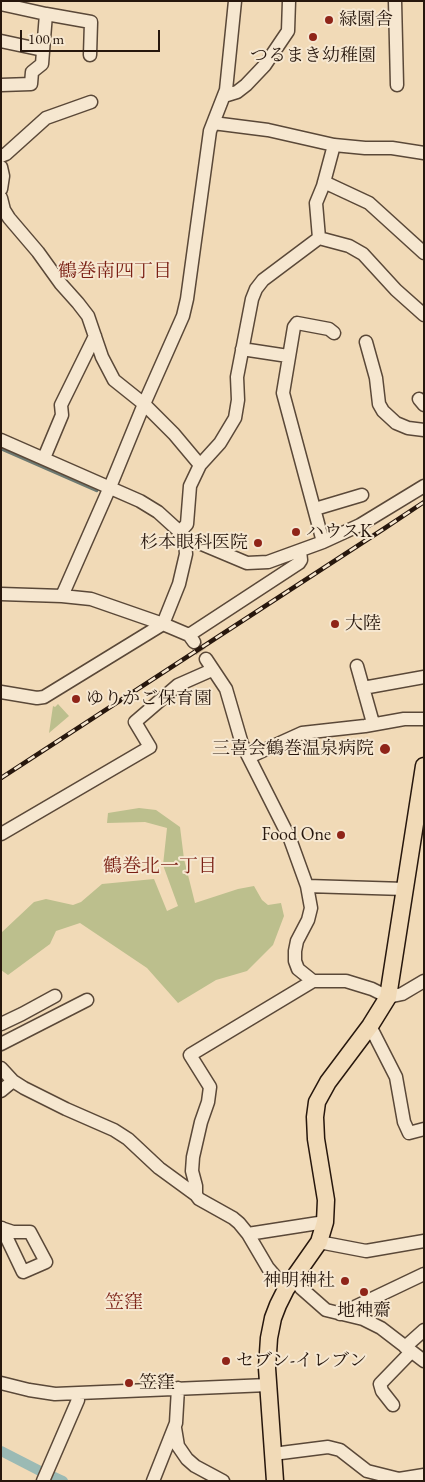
<!DOCTYPE html>
<meta charset="utf-8">
<style>
body{margin:0}
#map{position:relative;width:425px;height:1482px;overflow:hidden;background:#f1dab7;font-family:"EB Garamond",serif}
canvas{display:block}
.frame{position:absolute;inset:0;border:2px solid #27170d;pointer-events:none}
.scale{position:absolute;left:20px;top:30px;width:140px;height:22px;box-sizing:border-box;border:2px solid #27170d;border-top:0;padding-left:6px;font-size:15px;line-height:18px;white-space:nowrap;color:#27170d;-webkit-text-stroke:4px #f6e7d0;paint-order:stroke}
</style>
<div id="map">
<canvas width="425" height="1482"></canvas>
<div class="frame"></div>
<div class="scale">100 m</div>
</div>
<script>
const c = document.querySelector('canvas').getContext('2d');
c.lineJoin = 'round';
function fillPath(path, color) { c.fillStyle = color; c.fill(path, 'evenodd'); }
const toPath = rows => new Path2D(rows.map(r => 'M' + r).join(''));
function trace(path, color, width, dash) { c.strokeStyle = color; c.lineWidth = width; c.lineCap = dash ? 'butt' : 'round'; c.setLineDash(dash || []); c.stroke(path); }
function write(font, color, halo, rows, align = 'center') {
  c.font = font + ' "EB Garamond","Noto Serif JP",serif'; c.lineWidth = 4; c.setLineDash([]); c.textBaseline = 'middle'; c.strokeStyle = halo; c.fillStyle = color; for (const [text, x, y, turn = 0] of rows) {
    c.save(); c.translate(x, y); c.rotate((+turn || 0) * Math.PI / 180); c.textAlign = isNaN(turn) ? turn : align; if (halo) c.strokeText(text, 0, 0); c.fillText(text, 0, 0); c.restore();
  }
}
fillPath(toPath([
 [58,704,69,716,49,733,53,706,55,707],
 [139,808,156,810,180,827,184,859,195,903,238,889,254,886,262,900,268,905,281,903,284,916,273,945,247,971,216,980,178,1003,147,968,80,923,56,931,50,944,8,975,1,970,1,933,34,902,46,899,73,905,81,902,102,884,154,879,167,911,178,906,163,865,167,828,145,822,107,823,108,813]
]), '#bcbf8d');
trace(toPath([
 [1,449,97,491]
]), '#6d7971', 2.5);
trace(toPath([
 [1,1451,42,1472],
 [50,1475,63,1481]
]), '#9bbab4', 10);
trace(toPath([
 [194,642,206,659]
]), '#c9b395', 12, [12, 6]);
const minor = toPath([
 [395,1,397,85],
 [1,4,46,14,42,64,32,72,31,84,1,85],
 [46,14,91,22,90,55],
 [1,41,43,50],
 [224,96,237,92,246,85,265,65,288,31,289,1],
 [213,123,268,130,334,145,365,148,392,148,424,153],
 [1,156,6,154,46,118,91,102],
 [1,167,3,176,1,189],
 [324,182,369,203,424,253],
 [1,198,4,210,9,218,38,252,61,284,78,303,88,316,102,357,114,380,144,404,174,434,200,465],
 [319,238,349,246,363,254,396,290,424,315],
 [319,238,316,203,323,186,334,145],
 [366,342,376,378,379,404,383,411,396,423,408,428,424,430],
 [242,349,288,356],
 [419,399,424,405],
 [1,440,140,501,158,512,180,532,185,542,186,554,179,584,163,624,44,697,37,698,1,692],
 [44,458,62,415,61,405,95,336],
 [315,509,362,495],
 [180,532,187,524,190,486,200,465,220,443,235,418,238,400,237,377,252,299,256,289,263,280,319,238],
 [185,542,197,542,247,563,268,562,323,542,360,525,424,486],
 [323,542,283,393,294,327,297,323,329,329,334,333],
 [1,594,62,596,91,599,163,624,189,635,194,642],
 [62,596,110,487,144,404,183,316,187,299,210,131,226,90,235,1],
 [189,635,299,563,301,560,300,551],
 [206,659,226,689,242,744,290,839,307,886,311,908,308,920,297,941,295,951,295,961,298,969,313,981,346,981,372,989,388,997,402,994,424,981],
 [357,666,373,723],
 [363,688,424,677],
 [249,757,302,733,365,726,404,719,424,719],
 [1,834,150,747,135,722,178,685,212,670],
 [307,886,405,889],
 [1,1024,22,1014,55,996],
 [370,1026,396,1077,404,1122,409,1133,424,1129],
 [1,1044,87,1000],
 [1,1068,13,1081,24,1088,66,1109,114,1130,128,1139,159,1168,196,1195,199,1199,233,1218,239,1223,248,1234,268,1268,286,1289],
 [1,1091,13,1081],
 [196,1195,196,1186,192,1171,193,1157,201,1122,208,1102,210,1087,190,1055,313,981],
 [1,1228,13,1232,30,1232,46,1262,23,1272,2,1228],
 [248,1234,325,1222],
 [319,1242,366,1251,424,1241],
 [294,1278,301,1288,326,1310,363,1319,381,1328,424,1361],
 [340,1314,424,1274],
 [405,1347,424,1330],
 [1,1383,29,1390,55,1394,268,1385],
 [393,1405,382,1391,380,1384,411,1352],
 [175,1428,178,1446,187,1459,195,1466,223,1481],
 [273,1454,328,1447,340,1450,367,1471,399,1479,424,1475],
 [43,1481,78,1400,77,1394],
 [153,1481,176,1423,178,1388]
]);
const major = toPath([
 [275,1481,267,1368,269,1338,273,1318,278,1305,286,1289,319,1242,325,1222,326,1200,316,1139,315,1117,317,1102,328,1082,370,1026,388,997,424,766]
]);
trace(minor, '#5a4838', 15);
trace(major, '#27170d', 19);
trace(minor, '#f6e7d0', 12);
trace(major, '#f1dab7', 16);
const rail = toPath([
 [1,778,385,528,424,502]
]);
trace(rail, '#27170d', 4.5);
trace(rail, '#f6e7d0', 2.5, [8]);
for (const [x, y, r, color] of [
 [329,20,5,"#8f2418"],
 [313,37,5,"#8f2418"],
 [296,532,5,"#8f2418"],
 [258,543,5,"#8f2418"],
 [335,624,5,"#8f2418"],
 [76,699,5,"#8f2418"],
 [385,749,6,"#8f2418"],
 [341,835,5,"#8f2418"],
 [345,1281,5,"#8f2418"],
 [364,1292,5,"#8f2418"],
 [226,1361,5,"#8f2418"],
 [129,1383,5,"#8f2418"]
]) { const dot = new Path2D(); dot.arc(x, y, r, 0, 2 * Math.PI); c.fillStyle = color; c.fill(dot); trace(dot, '#f6e7d0', 2); }
write('18px', '#27170d', '#f6e7d0', [
 ["緑園舎",339,20],
 ["つるまき幼稚園",313,56,"center"],
 ["ハウスK",306,532],
 ["杉本眼科医院",248,543,"right"],
 ["大陸",345,624],
 ["ゆりかご保育園",86,699],
 ["三喜会鶴巻温泉病院",374,749,"right"],
 ["Food One",331,835,"right"],
 ["神明神社",335,1281,"right"],
 ["地神齋",364,1311,"center"],
 ["セブン-イレブン",236,1361],
 ["笠窪",139,1383]
], 'left');
write('19px', '#7a1f14', '#f6e7d0', [
 ["鶴巻南四丁目",115,272],
 ["鶴巻北一丁目",160,867],
 ["笠窪",124,1303]
]);
</script>
